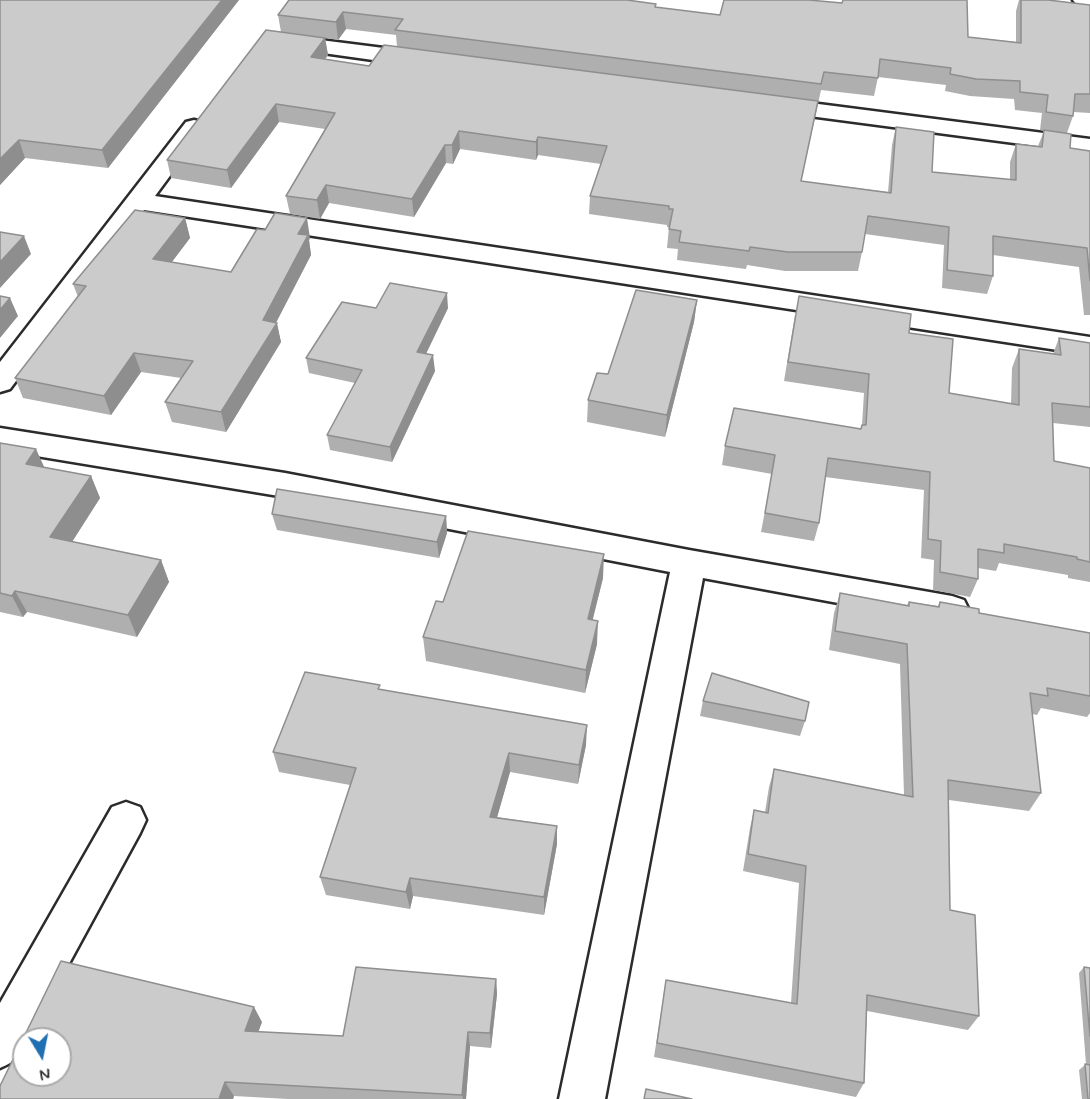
<!DOCTYPE html>
<style>
body{margin:0}
#map{position:relative;width:1090px;height:1099px;overflow:hidden;background:#fff;font-family:Mynerve,sans-serif}
canvas{display:block}
.north{position:absolute;left:12px;top:1027px;width:60px;height:60px;box-sizing:border-box;background:#fff;border:2px solid #aaa;border-radius:50%;rotate:170deg;font-size:16px;font-weight:700;line-height:24px;text-align:center;color:#2b2b2b}
.north::after{content:'';display:block;margin:auto;width:21px;height:27px;background:#1f6fb2;clip-path:polygon(50% 0,100% 100%,50% 72%,0 100%)}
</style>
<div id="map">
<canvas width="1090" height="1099"></canvas>
<div class="north">N</div>
</div>
<script>
const c = document.querySelector('canvas').getContext('2d');
c.lineJoin = 'round';
function strokePath(path, color, width, dash) { c.strokeStyle = color; c.lineWidth = width; c.lineCap = dash ? 'butt' : 'round'; c.setLineDash(dash || []); c.stroke(path); }
function fillPath(path, color) { c.fillStyle = color; c.fill(path, 'evenodd'); }
const minor = new Path2D(`
 M 1073,0 L 1090,0 L 1090,7 L 1076,4 Z
 M 281,35 L 423,53 L 431,55 L 434,60 L 431,65 L 423,67 L 273,46 L 270,41 L 273,36 Z
 M 772,98 L 1090,139 L 1090,153 L 764,110 L 760,105 L 764,100 Z
 M 194,120 L 202,122 L 206,127 L 155,196 L 1090,337 L 1090,355 L 144,210 L 10,389 L 0,392 L 0,362 L 186,122 Z
 M 0,428 L 285,473 L 689,550 L 952,596 L 964,600 L 969,610 L 964,620 L 952,624 L 703,578 L 605,1099 L 559,1099 L 670,572 L 285,497 L 0,450 Z
 M 126,802 L 140,807 L 146,820 L 140,833 L 28,1039 L 24,1039 C 24,1056 14,1062 0,1068 L 0,1003 L 112,807 Z`);
strokePath(minor, '#2b2b2b', 5);
fillPath(minor, '#fff');
fillPath(new Path2D(`
 M 0,0 L 239,0 L 108,168 L 25,158 L 0,185 Z
 M 289,0 L 632,1 L 656,4 L 656,7 L 720,15 L 968,37 L 1016,42 L 1016,11 L 1019,0 L 1048,0 L 1090,5 L 1090,113 L 1073,112 L 1073,116 L 1067,133 L 1070,148 L 1090,151 L 1090,315 L 1084,315 L 1079,267 L 993,255 L 993,276 L 987,294 L 942,288 L 944,245 L 865,234 L 862,252 L 858,271 L 785,271 L 747,265 L 746,269 L 677,260 L 678,249 L 667,248 L 669,227 L 667,227 L 667,225 L 589,214 L 590,196 L 601,164 L 538,155 L 536,160 L 460,149 L 453,164 L 446,163 L 414,217 L 329,203 L 320,219 L 290,214 L 286,196 L 325,129 L 279,122 L 231,188 L 171,178 L 167,160 L 281,32 L 278,15 ZM 346,29 L 396,35 L 397,47 L 369,66 L 325,59 L 328,55 L 325,38 L 338,40 ZM 878,77 L 946,85 L 945,91 L 970,96 L 1014,99 L 1015,110 L 1042,113 L 1040,130 L 1044,131 L 1038,146 L 1016,144 L 1010,162 L 1010,180 L 932,172 L 896,127 L 892,145 L 888,192 L 801,181 L 821,90 L 874,96 Z
 M 185,218 L 190,238 L 171,263 L 231,272 L 310,238 L 309,240 L 311,255 L 276,323 L 281,342 L 226,432 L 172,422 L 165,402 L 181,378 L 141,372 L 111,415 L 23,398 L 15,378 L 78,297 L 73,284 Z
 M 697,300 L 694,322 L 665,437 L 587,422 L 588,400 L 608,374 Z
 M 376,308 L 448,308 L 426,354 L 435,371 L 392,462 L 330,450 L 327,435 L 355,383 L 309,373 L 306,358 Z
 M 795,315 L 909,333 L 949,393 L 1011,404 L 1012,368 L 1019,349 L 1053,354 L 1059,338 L 1090,343 L 1090,427 L 1053,423 L 1054,461 L 1090,468 L 1090,582 L 1068,578 L 1068,575 L 999,563 L 996,571 L 978,568 L 978,579 L 970,597 L 933,590 L 934,560 L 921,558 L 924,490 L 825,477 L 819,523 L 814,541 L 761,532 L 772,474 L 722,465 L 725,446 L 861,429 L 862,425 L 864,393 L 784,381 Z
 M 0,443 L 44,467 L 91,476 L 100,498 L 72,542 L 161,560 L 169,582 L 137,637 L 27,612 L 23,617 L 0,612 Z
 M 272,514 L 446,516 L 447,533 L 439,558 L 277,530 Z
 M 603,578 L 592,620 L 597,644 L 585,693 L 426,661 L 423,637 L 443,602 Z
 M 840,593 L 907,605 L 909,602 L 938,606 L 940,602 L 979,613 L 1090,633 L 1090,713 L 1087,717 L 1041,708 L 1037,715 L 1032,714 L 1041,793 L 1029,811 L 949,800 L 950,910 L 979,1016 L 968,1030 L 867,1011 L 864,1083 L 856,1097 L 654,1057 L 666,980 L 791,1003 L 799,883 L 743,871 L 750,828 L 754,810 L 765,812 L 769,787 L 774,769 L 904,795 L 900,664 L 829,650 L 834,613 Z
 M 380,690 L 586,745 L 578,784 L 510,772 L 497,817 L 557,826 L 557,844 L 544,915 L 413,896 L 410,909 L 326,895 L 320,877 L 350,785 L 279,772 L 273,752 Z
 M 703,701 L 805,721 L 800,736 L 700,716 Z
 M 1084,967 L 1090,968 L 1090,1099 L 1082,1099 L 1079,1070 L 1086,1064 L 1079,973 Z
 M 496,979 L 497,994 L 491,1048 L 470,1046 L 466,1099 L 288,1099 L 234,1096 L 233,1099 L 0,1099 L 262,1022 L 258,1032 L 343,1036 Z`), '#afafaf');
fillPath(new Path2D(`
 M 222,0 L 239,0 L 108,168 L 102,150 Z
 M 343,12 L 346,29 L 338,40 L 336,22 Z
 M 325,38 L 328,55 L 314,75 L 311,57 Z
 M 276,104 L 279,122 L 231,188 L 227,170 Z
 M 459,131 L 460,149 L 453,164 L 452,145 Z
 M 538,137 L 538,155 L 536,160 L 536,142 Z
 M 19,140 L 25,158 L 0,185 L 0,159 Z
 M 445,145 L 446,163 L 414,217 L 412,199 Z
 M 326,185 L 329,203 L 320,219 L 317,200 Z
 M 185,218 L 190,238 L 159,279 L 153,259 Z
 M 307,218 L 310,238 L 309,240 L 311,255 L 272,330 L 277,323 L 281,342 L 226,432 L 221,412 L 263,320 L 298,234 Z
 M 24,236 L 31,254 L 0,288 L 0,262 Z
 M 447,293 L 448,308 L 419,368 L 417,352 Z
 M 10,298 L 18,316 L 0,338 L 0,310 Z
 M 697,300 L 694,322 L 665,437 L 667,415 Z
 M 134,353 L 141,372 L 111,415 L 104,396 Z
 M 433,355 L 435,371 L 392,462 L 390,447 Z
 M 36,449 L 46,471 L 26,464 Z
 M 91,476 L 100,498 L 61,559 L 50,537 Z
 M 446,516 L 447,533 L 439,558 L 437,542 Z
 M 604,554 L 603,578 L 587,643 L 588,619 Z
 M 161,560 L 169,582 L 137,637 L 128,615 Z
 M 15,591 L 27,612 L 23,617 L 12,596 Z
 M 598,621 L 597,644 L 585,693 L 586,670 Z
 M 587,725 L 586,745 L 578,784 L 579,765 Z
 M 509,753 L 510,772 L 492,835 L 490,817 Z
 M 557,826 L 557,844 L 544,915 L 544,897 Z
 M 410,878 L 413,896 L 410,909 L 406,892 Z
 M 496,979 L 497,994 L 491,1048 L 490,1033 Z
 M 254,1007 L 262,1022 L 253,1046 L 245,1031 Z
 M 468,1032 L 470,1046 L 466,1099 L 463,1099 L 462,1095 Z
 M 225,1082 L 234,1096 L 233,1099 L 219,1099 Z`), '#8e8e8e');
const building = new Path2D(`
 M 0,0 L 222,0 L 102,150 L 19,140 L 0,159 Z
 M 289,0 L 627,0 L 656,4 L 655,7 L 720,15 L 724,0 L 809,0 L 842,3 L 843,0 L 967,0 L 968,37 L 1021,43 L 1021,0 L 1048,0 L 1090,5 L 1090,94 L 1075,94 L 1073,116 L 1046,112 L 1048,95 L 1020,92 L 1020,81 L 976,79 L 950,74 L 951,68 L 880,59 L 878,78 L 824,72 L 821,84 L 395,30 L 403,19 L 343,12 L 336,22 L 278,15 Z
 M 266,30 L 325,38 L 311,57 L 369,66 L 384,45 L 818,101 L 801,181 L 891,193 L 896,127 L 934,132 L 932,172 L 1016,180 L 1016,144 L 1042,147 L 1044,130 L 1071,134 L 1070,148 L 1090,151 L 1090,281 L 1087,248 L 993,236 L 993,276 L 947,270 L 949,227 L 868,216 L 862,252 L 788,252 L 750,247 L 749,251 L 679,242 L 681,231 L 669,229 L 673,209 L 669,209 L 669,206 L 590,196 L 607,146 L 538,137 L 536,142 L 459,131 L 452,145 L 445,145 L 412,199 L 326,185 L 317,200 L 286,196 L 335,113 L 276,104 L 227,170 L 167,160 Z
 M 135,210 L 185,218 L 153,259 L 231,272 L 257,229 L 265,230 L 275,213 L 307,218 L 298,234 L 308,235 L 263,320 L 277,323 L 221,412 L 165,402 L 193,361 L 134,353 L 104,396 L 15,378 L 86,286 L 73,284 Z
 M 0,232 L 24,236 L 0,262 Z
 M 390,283 L 447,293 L 417,352 L 433,355 L 390,447 L 327,435 L 362,370 L 306,358 L 342,302 L 376,308 Z
 M 636,290 L 697,300 L 667,415 L 588,400 L 597,373 L 608,374 Z
 M 0,296 L 10,298 L 0,310 Z
 M 799,296 L 911,314 L 909,333 L 953,339 L 949,393 L 1019,405 L 1019,349 L 1061,355 L 1059,338 L 1090,343 L 1090,407 L 1052,403 L 1054,461 L 1090,468 L 1090,562 L 1077,559 L 1077,557 L 1004,544 L 1004,553 L 978,549 L 978,579 L 940,572 L 941,541 L 928,539 L 930,472 L 828,458 L 819,523 L 765,513 L 775,455 L 725,446 L 734,408 L 861,429 L 862,425 L 866,425 L 869,374 L 788,362 Z
 M 0,443 L 36,449 L 26,464 L 91,476 L 50,537 L 161,560 L 128,615 L 15,591 L 12,596 L 0,593 Z
 M 277,489 L 446,516 L 437,542 L 272,514 Z
 M 468,531 L 604,554 L 588,619 L 598,621 L 586,670 L 423,637 L 436,601 L 443,602 Z
 M 840,593 L 909,606 L 909,602 L 939,607 L 940,602 L 979,609 L 979,613 L 1090,633 L 1090,696 L 1047,688 L 1048,696 L 1030,693 L 1041,793 L 948,780 L 950,910 L 975,915 L 979,1016 L 867,995 L 864,1083 L 657,1043 L 666,980 L 797,1004 L 806,866 L 748,854 L 754,810 L 768,813 L 774,769 L 913,797 L 907,644 L 835,631 Z
 M 305,672 L 380,685 L 378,689 L 587,725 L 579,765 L 509,753 L 490,817 L 557,826 L 544,897 L 410,878 L 406,892 L 320,877 L 356,768 L 273,752 Z
 M 712,673 L 809,702 L 805,721 L 703,701 Z
 M 61,961 L 254,1007 L 245,1031 L 343,1036 L 356,967 L 496,979 L 490,1033 L 468,1032 L 462,1095 L 225,1082 L 219,1099 L 0,1099 L 0,1086 ZM 24,1039 L 60,1039 L 60,1075 L 24,1075 Z
 M 1084,967 L 1090,968 L 1090,1036 Z
 M 1085,1064 L 1090,1065 L 1090,1099 L 1088,1099 Z
 M 646,1089 L 692,1099 L 644,1099 Z`);
fillPath(building, '#cbcbcb');
strokePath(building, '#8e8e8e', 1.5);
</script>
